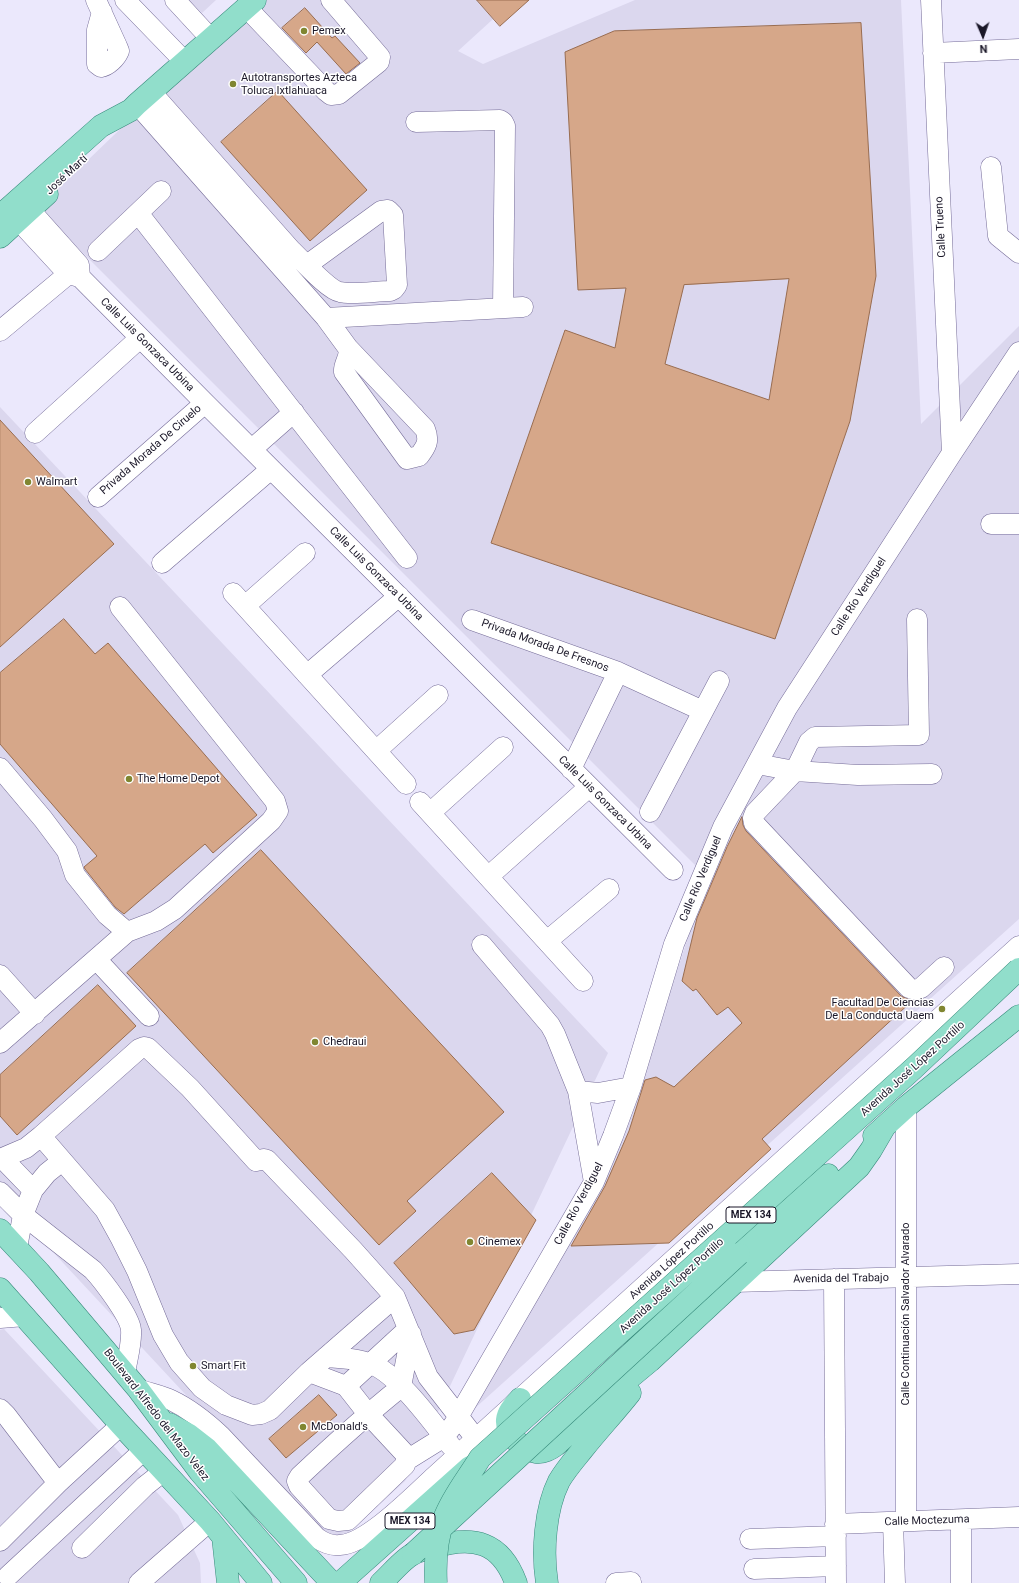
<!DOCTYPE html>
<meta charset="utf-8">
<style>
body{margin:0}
#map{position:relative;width:1019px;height:1583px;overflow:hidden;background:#ebe8fc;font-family:Roboto,sans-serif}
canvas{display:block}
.north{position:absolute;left:963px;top:16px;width:40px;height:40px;-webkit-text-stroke:3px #fff;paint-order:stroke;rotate:178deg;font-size:11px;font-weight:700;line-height:16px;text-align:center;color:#1a1728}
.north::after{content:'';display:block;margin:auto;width:14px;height:18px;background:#1a1728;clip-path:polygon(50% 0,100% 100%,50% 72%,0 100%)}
</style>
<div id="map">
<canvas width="1019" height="1583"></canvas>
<div class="north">N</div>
</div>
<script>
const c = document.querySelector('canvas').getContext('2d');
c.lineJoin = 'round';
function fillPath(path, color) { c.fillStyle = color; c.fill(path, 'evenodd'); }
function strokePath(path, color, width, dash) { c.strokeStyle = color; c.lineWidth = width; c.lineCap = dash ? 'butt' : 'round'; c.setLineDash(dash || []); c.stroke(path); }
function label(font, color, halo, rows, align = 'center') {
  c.font = font + ' Roboto,sans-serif'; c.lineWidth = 3; c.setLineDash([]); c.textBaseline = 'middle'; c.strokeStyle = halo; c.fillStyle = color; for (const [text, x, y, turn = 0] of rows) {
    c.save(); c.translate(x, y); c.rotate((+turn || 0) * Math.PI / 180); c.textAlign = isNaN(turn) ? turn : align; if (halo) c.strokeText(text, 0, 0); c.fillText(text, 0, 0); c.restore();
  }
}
fillPath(new Path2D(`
 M 189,0 L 216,0 L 202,13 Z
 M 258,0 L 514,0 L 458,51 L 483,64 L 635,0 L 901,0 L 921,424 L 1019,326 L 1019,919 L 474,1409 L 614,1159 L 708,878 L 38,208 L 214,39 Z
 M 0,407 L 608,1053 L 405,1481 L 330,1550 L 0,1195 Z
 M 4,1329 L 178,1515 L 200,1563 L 201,1583 L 0,1583 L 0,1330 Z`), '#dbd7ee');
const building = new Path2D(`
 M 477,0 L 529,0 L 500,26 Z
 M 305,8 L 332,38 L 335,36 L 360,63 L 346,74 L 317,42 L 306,53 L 282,28 Z
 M 861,23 L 876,276 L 850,421 L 775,639 L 491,543 L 565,330 L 615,348 L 626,288 L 578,290 L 565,52 L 614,31 ZM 789,279 L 769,400 L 665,364 L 684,285 Z
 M 278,91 L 367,190 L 310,241 L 221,142 Z
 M 0,420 L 114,544 L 0,647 Z
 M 64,619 L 95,654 L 108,643 L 257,815 L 213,853 L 205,844 L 124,914 L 115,907 L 85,869 L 84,867 L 97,856 L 0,744 L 0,673 Z
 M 742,817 L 743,825 L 746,831 L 901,996 L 912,1001 L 762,1139 L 771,1149 L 669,1243 L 571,1246 L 605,1186 L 629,1131 L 645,1080 L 656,1077 L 674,1087 L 742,1023 L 728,1007 L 717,1015 L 696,989 L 693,991 L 682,981 L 697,918 L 727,847 Z
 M 261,850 L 504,1112 L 407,1201 L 416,1211 L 379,1245 L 127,973 Z
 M 98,985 L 136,1026 L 17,1135 L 0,1116 L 0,1075 Z
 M 492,1173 L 536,1220 L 474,1330 L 454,1334 L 394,1263 Z
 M 319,1395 L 337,1415 L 286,1458 L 269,1439 Z`);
fillPath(building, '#d6a789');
strokePath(building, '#996d51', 1);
const minor = new Path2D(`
 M 96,0 L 117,46 L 119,51 C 116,58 108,66 101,67 L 97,64 L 97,30 L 102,12
 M 125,0 L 185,62
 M 175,0 L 211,39
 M 931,0 L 952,453
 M 246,7 L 326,91 L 331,95 L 339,94 L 379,62 L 380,57 L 331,0
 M 933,53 L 1019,49
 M 151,92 L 291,250 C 301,259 328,290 340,292 C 352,295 377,291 390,291 L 394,289 L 397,285 L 393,215 L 388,210 L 381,211 L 307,265
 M 137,104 L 326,318 L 348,348 L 425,429 C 430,441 426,447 419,456 L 407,459 L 344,372 C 343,363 351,357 348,348
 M 416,122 L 500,120 L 503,122 L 505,126 L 503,308
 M 991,167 L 998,236 L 1019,253
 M 20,199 L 79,265 L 80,277
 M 8,209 L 68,274 L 80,277 L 205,403 L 673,870
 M 138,213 L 407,558
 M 98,251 L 161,191
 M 326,318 L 523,307
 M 0,331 L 78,266
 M 35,433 L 140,338
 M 252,449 L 294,412
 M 98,497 L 205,403
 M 991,524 L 1019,524
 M 162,563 L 271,469
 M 233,593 L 406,784
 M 245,606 L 305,553
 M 120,607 L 275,801 L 278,811 L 271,821 L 175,909 L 156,921 L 127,932
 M 917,619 L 919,735 L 815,737 L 809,742 L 795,771 L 755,813 L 753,818 L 754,823 L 909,988 L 916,990 L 921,988 L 944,967
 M 472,620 L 618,672 L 703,711
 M 307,675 L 399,596
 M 376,751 L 438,695
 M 757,764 L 795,771 L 858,775 L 932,774
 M 0,768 L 43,819 L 67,851 L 75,875 L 107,915 L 127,932 L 0,1043
 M 571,769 L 618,672
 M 420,802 L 583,981
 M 650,812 L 719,681
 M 430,813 L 503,747
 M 489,876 L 589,787
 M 547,941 L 609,889
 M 482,945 L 550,1025 L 555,1034 L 578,1091 L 594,1182
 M 96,959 L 149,1016
 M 0,975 L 35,1014
 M 578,1091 L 598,1093 L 631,1087
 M 2,1158 L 33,1190
 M 0,1159 L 26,1148 L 41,1136
 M 62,1161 L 47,1173 L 33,1190 L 23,1215 L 93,1270 C 103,1281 130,1316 131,1330 C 132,1344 127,1360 125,1373
 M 0,1192 L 23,1215 L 17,1248
 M 834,1279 L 836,1583
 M 734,1282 L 1019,1274
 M 395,1297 L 309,1372 L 270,1410 L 261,1414 L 252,1415 L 226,1405 L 202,1388 L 179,1362 L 163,1335 L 137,1271 L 121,1239 L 105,1210 L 41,1136 L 139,1049 L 144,1047 L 148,1048 L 190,1088 L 256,1161 L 264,1159 L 267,1160 L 353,1250 L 395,1297 L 428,1377 L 476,1439
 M 0,1318 L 25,1316
 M 326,1357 C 341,1358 357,1358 371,1364 C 398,1374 433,1423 451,1446
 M 309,1372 L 346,1386 L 368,1414 L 407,1456 L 405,1465 L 348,1520 L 338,1521 L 329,1519 L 299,1486 L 297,1481 L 300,1476 C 333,1445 366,1415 401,1387 L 411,1334
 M 346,1386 L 408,1329
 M 138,1389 C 149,1393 161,1395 171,1400 C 190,1409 206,1422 221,1436 L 317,1538 C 324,1543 331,1546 340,1545 C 367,1544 414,1495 435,1476 L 1019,946
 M 0,1409 L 6,1415 L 58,1483
 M 407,1460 L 444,1437 L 454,1424 L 594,1182 L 613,1136 L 631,1087 L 674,944 L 723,827 L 787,708 L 952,453 L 1019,352
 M 961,1520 L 961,1583
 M 906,1521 L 906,1107
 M 893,1522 L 895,1583
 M 835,1524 L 1019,1517
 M 750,1539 L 836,1536
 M 0,1541 L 58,1483 L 121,1425
 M 82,1548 L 145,1486 L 164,1471
 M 754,1569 L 836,1566
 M 8,1576 L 144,1450
 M 139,1583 L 210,1521
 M 616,1583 L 631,1582`);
const major = new Path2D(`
 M 0,216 L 101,126 L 131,110 L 137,104 L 255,0
 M 0,237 L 47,194
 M 874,1136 L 906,1107 L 1019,1016
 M 0,1230 L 39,1272 L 138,1389 L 200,1472 L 296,1583
 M 739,1254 L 828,1175
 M 0,1289 L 121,1425 L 210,1521 L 261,1583
 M 520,1399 C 515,1405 508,1411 507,1420 C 506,1434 522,1450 536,1452 C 544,1453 550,1449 556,1445 L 621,1385 L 650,1361 L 859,1167 L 871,1150 L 885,1126
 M 169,1424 L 189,1435 L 207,1449 L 332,1583
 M 223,1537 L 228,1583
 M 340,1583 L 470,1467
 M 381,1583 C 390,1575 404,1558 413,1554 C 419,1550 428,1549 434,1547 C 474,1535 501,1542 516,1583
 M 547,1583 C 542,1552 545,1509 559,1481 C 566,1469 575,1459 583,1449 C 598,1430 615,1412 630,1393`);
strokePath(minor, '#756c98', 21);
strokePath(major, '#378a7b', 23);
strokePath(minor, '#fff', 20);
strokePath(major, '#91decb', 22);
const majorBridge = new Path2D(`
 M 413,1554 L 739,1254
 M 436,1583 C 435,1562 436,1539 444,1519 C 452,1497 468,1478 480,1458 L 914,1068 L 1019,969`);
strokePath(majorBridge, '#378a7b', 23, []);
strokePath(majorBridge, '#91decb', 22);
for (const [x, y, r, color] of [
 [304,31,4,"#808631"],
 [233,84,4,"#808631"],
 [28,482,4,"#808631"],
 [129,779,4,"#808631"],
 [942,1009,4,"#808631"],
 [315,1042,4,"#808631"],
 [470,1242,4,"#808631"],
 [193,1366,4,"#808631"],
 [303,1427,4,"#808631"]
]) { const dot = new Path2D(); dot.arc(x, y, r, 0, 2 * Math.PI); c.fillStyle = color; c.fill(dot); strokePath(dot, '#fff', 1.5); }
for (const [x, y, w] of [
 [751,1215,50],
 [410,1521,50]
]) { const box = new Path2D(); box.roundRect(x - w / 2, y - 8, w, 16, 3); c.fillStyle = '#fff'; c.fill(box); strokePath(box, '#1a1728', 1); }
label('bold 10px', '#1a1728', null, [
 ["MEX 134",751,1215],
 ["MEX 134",410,1521]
]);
label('11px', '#1a1728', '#fff', [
 ["Pemex",312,31],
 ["Autotransportes Azteca",241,78],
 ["Toluca Ixtlahuaca",241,91],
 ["Walmart",36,482],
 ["The Home Depot",137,779],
 ["Facultad De Ciencias",934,1003,"right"],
 ["De La Conducta Uaem",934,1016,"right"],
 ["Chedraui",323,1042],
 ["Cinemex",478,1242],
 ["Smart Fit",201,1366],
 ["McDonald's",311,1427]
], 'left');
label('11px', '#1a1728', '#fff', [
 ["José Martí",67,175,-43],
 ["Calle Trueno",941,227,-93],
 ["Calle Luis Gonzaca Urbina",147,345,45],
 ["Privada Morada De Ciruelo",151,450,-41],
 ["Calle Luis Gonzaca Urbina",376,574,45],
 ["Calle Río Verdiguel",859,597,-57],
 ["Privada Morada De Fresnos",545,646,20],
 ["Calle Luis Gonzaca Urbina",605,803,45],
 ["Calle Río Verdiguel",701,879,-67],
 ["Avenida José López Portillo",913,1069,-42],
 ["Calle Río Verdiguel",579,1204,-62],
 ["Avenida López Portillo",672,1261,-42],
 ["Avenida del Trabajo",841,1279,-1],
 ["Avenida José López Portillo",672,1286,-42],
 ["Calle Continuación Salvador Alvarado",906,1314,-90],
 ["Boulevard Alfredo del Mazo Velez",156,1415,52],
 ["Calle Moctezuma",927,1521,-2]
]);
</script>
